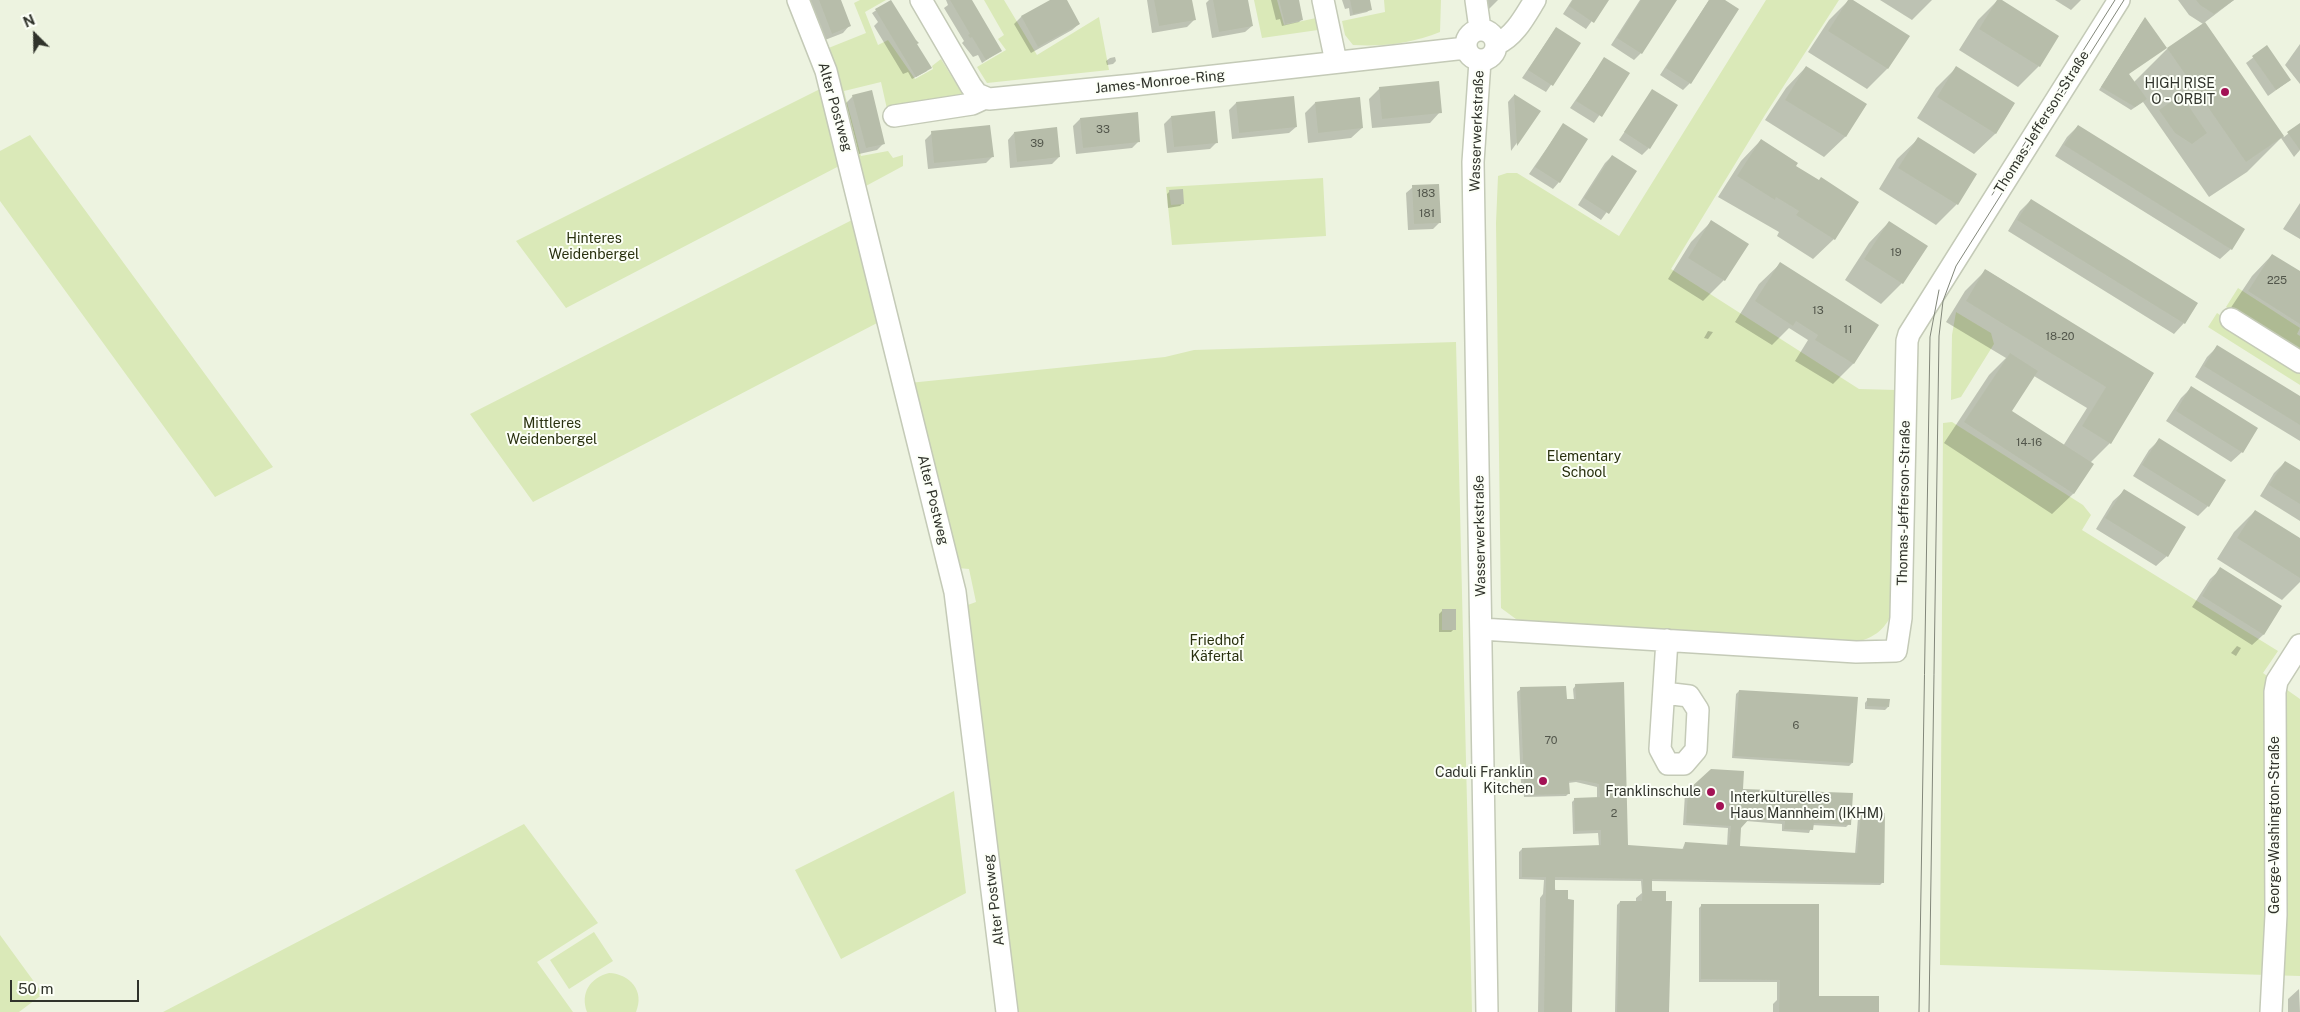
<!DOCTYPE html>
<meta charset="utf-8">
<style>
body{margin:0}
#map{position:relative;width:2300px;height:1012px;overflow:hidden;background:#edf3e0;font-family:"Public Sans",sans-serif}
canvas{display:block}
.north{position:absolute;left:10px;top:10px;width:50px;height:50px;-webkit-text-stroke:4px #fcfff7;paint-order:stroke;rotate:337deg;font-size:14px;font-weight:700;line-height:20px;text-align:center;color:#30332b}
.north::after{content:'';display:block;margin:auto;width:18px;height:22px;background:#30332b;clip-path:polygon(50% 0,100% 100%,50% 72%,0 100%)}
.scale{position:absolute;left:10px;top:980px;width:129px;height:22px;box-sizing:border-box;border:2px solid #30332b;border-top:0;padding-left:6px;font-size:15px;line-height:18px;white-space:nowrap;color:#30332b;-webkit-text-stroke:4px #fcfff7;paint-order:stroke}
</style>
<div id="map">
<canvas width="2300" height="1012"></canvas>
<div class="north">N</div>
<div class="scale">50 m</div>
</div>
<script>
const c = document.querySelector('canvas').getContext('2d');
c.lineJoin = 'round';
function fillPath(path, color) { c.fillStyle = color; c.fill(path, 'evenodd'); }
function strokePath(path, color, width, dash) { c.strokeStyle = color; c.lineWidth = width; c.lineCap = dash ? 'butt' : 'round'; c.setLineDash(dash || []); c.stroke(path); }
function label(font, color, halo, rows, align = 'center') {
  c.font = font + ' "Public Sans",sans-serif'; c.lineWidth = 4; c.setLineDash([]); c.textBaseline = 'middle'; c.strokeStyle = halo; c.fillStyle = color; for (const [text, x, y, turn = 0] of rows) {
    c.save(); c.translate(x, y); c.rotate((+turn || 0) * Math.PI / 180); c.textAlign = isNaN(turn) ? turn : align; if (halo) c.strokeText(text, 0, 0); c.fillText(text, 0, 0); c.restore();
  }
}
fillPath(new Path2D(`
 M 860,0 L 886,0 L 865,12 L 878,45 L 888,40 L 915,79 L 933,69 L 932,66 L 941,59 L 965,98 L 887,109 L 881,82 L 844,91 L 861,156 L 888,151 L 893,158 L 903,155 L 903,166 L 864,187 L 826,49 L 866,33 L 854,3 Z
 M 984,0 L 1004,0 L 1037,55 L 1099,17 L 1109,70 L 987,83 L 977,67 L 1006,50 L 998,39 L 1004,35 Z
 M 1254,0 L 1277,0 L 1284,25 L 1316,18 L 1318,30 L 1262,38 Z
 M 1384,0 L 1441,0 L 1440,32 C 1413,43 1383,47 1353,45 L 1345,35 L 1342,21 L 1385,12 Z
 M 1766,0 L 1839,0 L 1765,115 L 1671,269 L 1859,389 L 1897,390 L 1893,612 C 1885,628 1878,635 1861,641 L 1520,622 L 1501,608 L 1496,223 L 1498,176 L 1507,173 L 1517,173 L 1619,236 Z
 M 820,89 L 841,165 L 566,308 L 516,241 Z
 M 30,135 L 273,467 L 215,497 L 0,201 L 0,151 Z
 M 1323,178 L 1326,236 L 1172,245 L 1166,187 Z
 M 854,219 L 879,322 L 533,502 L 470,414 Z
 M 2238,288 L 2300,328 L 2297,334 L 2300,336 L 2300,355 L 2226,307 Z
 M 1956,312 L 1991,333 L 1994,344 L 1961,397 L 1951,400 L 1952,335 Z
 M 2217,313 L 2300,366 L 2300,385 L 2208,327 Z
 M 1456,342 L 1472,1012 L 1013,1012 L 965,606 L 976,602 L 969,569 L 958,568 L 909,383 L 1165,357 L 1194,350 Z
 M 1952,422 L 2083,505 L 2091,515 L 2082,530 L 2278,651 L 2263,673 L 2300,699 L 2300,976 L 1940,965 L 1943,423 Z
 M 954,791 L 966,893 L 841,959 L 795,870 Z
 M 524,824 L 598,923 L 537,962 L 573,1012 L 163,1012 Z
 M 594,932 L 613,961 L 569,989 L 550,960 Z
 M 0,935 L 43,994 L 19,1012 L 0,1012 Z
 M 609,973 C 630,974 645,991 636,1012 L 587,1012 C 580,993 590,978 609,973 Z`), '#dae9b8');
fillPath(new Path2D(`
 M 810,0 L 839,0 L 849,26 L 843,33 L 825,40 Z
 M 946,0 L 971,0 L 1000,51 L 982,63 L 978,55 L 973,57 L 962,43 L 964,41 L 944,8 L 948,5 Z
 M 1052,0 L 1066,0 L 1079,24 L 1072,30 L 1031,53 L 1014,24 L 1021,17 Z
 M 1147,0 L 1191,0 L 1194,20 L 1187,27 L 1152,33 Z
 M 1209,0 L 1247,0 L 1252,26 L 1245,32 L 1212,38 L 1206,3 Z
 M 1271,0 L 1298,0 L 1302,19 L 1299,22 L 1282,26 L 1280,19 L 1276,20 Z
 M 1342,0 L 1369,0 L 1371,9 L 1367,12 L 1350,16 L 1349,8 L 1345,9 Z
 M 1477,0 L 1498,0 L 1480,18 Z
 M 1572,0 L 1607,0 L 1586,29 L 1563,14 Z
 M 1640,0 L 1675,0 L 1641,53 L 1634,60 L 1611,45 Z
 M 1709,0 L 1722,0 L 1690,83 L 1683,90 L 1660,75 Z
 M 1849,0 L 1908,36 L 1887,69 L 1867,89 L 1808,52 L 1829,20 Z
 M 1880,0 L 1932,0 L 1912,20 Z
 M 1998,0 L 2058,36 L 2039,66 L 2018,87 L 1959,50 L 1978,20 Z
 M 2055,0 L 2081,0 L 2071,10 Z
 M 2178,0 L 2234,0 L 2204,23 L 2284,137 L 2300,124 L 2300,150 L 2294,157 L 2281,138 L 2247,172 L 2209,197 L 2143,102 L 2131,110 L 2099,90 L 2142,22 L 2128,74 L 2134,82 L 2167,49 L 2203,24 L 2189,15 Z
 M 890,1 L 916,44 L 927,71 L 912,79 L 908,72 L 903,74 L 874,26 L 878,22 L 872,13 Z
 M 1556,28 L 1580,43 L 1546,92 L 1522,78 Z
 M 2300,44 L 2300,84 L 2285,65 Z
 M 2267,47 L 2290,80 L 2268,96 L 2246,63 Z
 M 1115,57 L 1116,61 L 1113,64 L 1107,65 L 1106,61 L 1110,58 Z
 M 1604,59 L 1628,74 L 1594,123 L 1570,108 Z
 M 1806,67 L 1865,104 L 1845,137 L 1824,157 L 1765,120 L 1786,88 Z
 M 1956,68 L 2014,104 L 1995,134 L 1974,154 L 1917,118 L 1936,88 Z
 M 1380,88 L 1440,112 L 1430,123 L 1372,128 L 1369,99 Z
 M 1653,90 L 1649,148 L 1642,155 L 1619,140 Z
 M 1514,95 L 1539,112 L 1511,151 L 1508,102 Z
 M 853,96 L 884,143 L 877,150 L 859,154 L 846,103 Z
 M 1236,103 L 1296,127 L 1289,133 L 1232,139 L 1229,110 Z
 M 1315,103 L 1362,128 L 1351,138 L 1308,143 L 1305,113 Z
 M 1171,117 L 1217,142 L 1210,149 L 1167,153 L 1164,124 Z
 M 1080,119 L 1139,141 L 1132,148 L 1076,154 L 1073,126 Z
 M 1563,125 L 1559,182 L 1553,189 L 1529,174 Z
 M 2078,126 L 2231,249 L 2220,259 L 2055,156 L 2067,137 Z
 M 932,133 L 993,156 L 986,163 L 928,169 L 925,140 Z
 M 1014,133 L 1059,157 L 1052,164 L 1010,168 L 1008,140 Z
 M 1918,139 L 1957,204 L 1936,225 L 1879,189 L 1897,159 Z
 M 1761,140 L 1794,166 L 1834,239 L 1813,259 L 1777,236 L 1779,232 L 1718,197 L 1741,161 Z
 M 1612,156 L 1636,171 L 1601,220 L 1578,205 L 1605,163 Z
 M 1413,187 L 1440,222 L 1433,229 L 1408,230 L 1406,193 Z
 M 1170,191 L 1183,203 L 1180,206 L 1168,208 L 1167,194 Z
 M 2031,200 L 2184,323 L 2174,334 L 2008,231 L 2020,211 Z
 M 2300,203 L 2300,239 L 2283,229 Z
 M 1711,222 L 1724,280 L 1703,301 L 1668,279 L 1691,242 Z
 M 1889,222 L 1926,246 L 1902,283 L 1881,304 L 1845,280 L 1869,243 Z
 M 2272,255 L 2300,273 L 2300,368 L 2228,312 L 2252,276 Z
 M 1780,264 L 1877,325 L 1853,364 L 1833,384 L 1795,361 L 1808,340 L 1789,328 L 1772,345 L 1735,322 L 1759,284 Z
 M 1986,270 L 2153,374 L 2110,443 L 2090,463 L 2092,464 L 2073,494 L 2052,514 L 1944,443 L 1989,375 L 2006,358 L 1946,322 L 1965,291 ZM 2034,376 L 2087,408 L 2063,446 L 2010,411 Z
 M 1708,331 L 1713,332 L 1708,339 L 1704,338 Z
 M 2217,347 L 2300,398 L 2300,441 L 2195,377 L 2207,357 Z
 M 2191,388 L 2242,452 L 2231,462 L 2166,421 L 2181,398 Z
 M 2159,440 L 2208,506 L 2198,516 L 2133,476 L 2149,450 Z
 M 2285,462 L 2300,471 L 2300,521 L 2260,496 L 2274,473 Z
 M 2124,491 L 2167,556 L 2156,566 L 2096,529 L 2113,501 Z
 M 2255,511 L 2300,540 L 2300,582 L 2282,600 L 2217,559 L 2234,532 Z
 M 2221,569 L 2281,606 L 2263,635 L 2252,645 L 2192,607 L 2210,579 Z
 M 1442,611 L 1454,629 L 1451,632 L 1439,632 L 1439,614 Z
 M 2237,646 L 2241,648 L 2236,656 L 2231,653 Z
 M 1576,685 L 1627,847 L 1682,850 L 1685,843 L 1727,846 L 1728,828 L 1683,825 L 1685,794 L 1689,791 L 1742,790 L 1849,824 L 1846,827 L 1812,825 L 1809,833 L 1782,831 L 1782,824 L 1746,821 L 1739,828 L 1738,847 L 1855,854 L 1858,818 L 1861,815 L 1883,882 L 1880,885 L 1651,881 L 1668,1012 L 1615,1012 L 1617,905 L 1620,902 L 1636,902 L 1636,898 L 1642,893 L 1641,881 L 1554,880 L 1571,1012 L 1535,1012 L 1538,1012 L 1540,898 L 1543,894 L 1544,880 L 1519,879 L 1519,852 L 1522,849 L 1599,846 L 1598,833 L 1573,834 L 1572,802 L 1575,799 L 1597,798 L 1597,787 L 1576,782 L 1568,783 L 1569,793 L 1566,796 L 1524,797 L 1523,785 L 1521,785 L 1517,692 L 1521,689 L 1565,701 L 1574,700 L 1573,689 Z
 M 1739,691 L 1852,763 L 1849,766 L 1732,758 L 1736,694 Z
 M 1868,699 L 1888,707 L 1885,710 L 1865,709 L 1865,703 Z
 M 1702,905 L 1816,997 L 1877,1012 L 1773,1012 L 1773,1004 L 1777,1000 L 1777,982 L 1699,982 L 1699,908 Z
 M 2299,989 L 2300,1012 L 2288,1012 L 2288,999 Z`), '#0003');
fillPath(new Path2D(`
 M 819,0 L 841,0 L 851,26 L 832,34 Z
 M 891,0 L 916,40 L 919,43 L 917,44 L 932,68 L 916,77 L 875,9 Z
 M 950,0 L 972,0 L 1002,51 L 986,60 L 972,37 L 970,38 L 968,35 L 970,34 Z
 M 1050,0 L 1067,0 L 1080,24 L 1038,47 L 1021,16 Z
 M 1154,0 L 1192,0 L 1196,20 L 1159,26 Z
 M 1213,0 L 1248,0 L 1253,26 L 1219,32 Z
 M 1279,0 L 1299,0 L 1303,20 L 1285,24 Z
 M 1350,0 L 1370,0 L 1372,10 L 1353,14 Z
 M 1573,0 L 1609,0 L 1594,23 L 1569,6 Z
 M 1641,0 L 1677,0 L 1642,54 L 1617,38 Z
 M 1709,0 L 1725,0 L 1739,9 L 1691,84 L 1666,68 Z
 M 1848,0 L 1853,0 L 1910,36 L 1888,69 L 1828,31 Z
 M 1997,0 L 2002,0 L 2059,36 L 2040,67 L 1979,29 Z
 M 2196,0 L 2234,0 L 2214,14 L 2200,5 Z
 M 2145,17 L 2167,48 L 2129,74 L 2147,99 L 2135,107 L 2101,87 Z
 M 2205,22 L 2284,136 L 2246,162 L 2167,48 Z
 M 1556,27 L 1581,43 L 1553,86 L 1528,70 Z
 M 2267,45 L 2291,80 L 2276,90 L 2252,56 Z
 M 1604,57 L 1630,73 L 1602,117 L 1576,101 Z
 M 1806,66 L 1867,104 L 1846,137 L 1785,100 Z
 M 1956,66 L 2015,103 L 1996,134 L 1937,97 Z
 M 1439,81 L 1442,113 L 1382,119 L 1379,87 Z
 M 1652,89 L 1678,105 L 1650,149 L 1624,132 Z
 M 872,90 L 885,144 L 866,148 L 852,95 Z
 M 1514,94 L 1541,111 L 1517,146 Z
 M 2181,95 L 2207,133 L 2192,144 L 2175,133 L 2159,110 Z
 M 1294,96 L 1297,127 L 1239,133 L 1236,102 Z
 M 1360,97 L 1363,128 L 1318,133 L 1315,102 Z
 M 1215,111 L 1218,143 L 1174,147 L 1171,116 Z
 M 1138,112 L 1140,142 L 1083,148 L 1080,118 Z
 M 1563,123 L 1588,139 L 1560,183 L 1535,167 Z
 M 2300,123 L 2300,150 L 2287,132 Z
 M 990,125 L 994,157 L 934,163 L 931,131 Z
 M 2078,125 L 2245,229 L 2232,250 L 2064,145 Z
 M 1057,127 L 1060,157 L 1017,162 L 1014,132 Z
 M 1918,137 L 1977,174 L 1958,205 L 1898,168 Z
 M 1761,139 L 1798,163 L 1796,166 L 1819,180 L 1821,177 L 1859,202 L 1835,240 L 1796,215 L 1799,211 L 1776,197 L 1775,200 L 1737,176 Z
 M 1612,155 L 1637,171 L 1609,214 L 1584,198 Z
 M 1439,184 L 1441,223 L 1414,224 L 1412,185 Z
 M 1183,189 L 1184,204 L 1171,205 L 1169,190 Z
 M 2031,199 L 2198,303 L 2185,324 L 2017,220 Z
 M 1711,220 L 1749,244 L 1725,281 L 1688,258 Z
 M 1889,221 L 1928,246 L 1903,284 L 1864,259 Z
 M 2272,254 L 2300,271 L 2300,324 L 2248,291 Z
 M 1780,262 L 1879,325 L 1854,364 L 1815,340 L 1818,335 L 1796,321 L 1793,326 L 1755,301 Z
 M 1985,269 L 2154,373 L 2111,444 L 2082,426 L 2106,387 L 1966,301 Z
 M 2217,345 L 2300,396 L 2300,425 L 2204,366 Z
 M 2010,353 L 2038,371 L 2012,411 L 2094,464 L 2074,494 L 1964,422 Z
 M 2191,386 L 2258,428 L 2243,453 L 2176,411 Z
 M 2159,438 L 2226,480 L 2209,507 L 2142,465 Z
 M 2285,461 L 2300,470 L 2300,504 L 2269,485 Z
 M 2124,489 L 2186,527 L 2168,557 L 2105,518 Z
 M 2255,510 L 2300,538 L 2300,578 L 2237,538 Z
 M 2220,567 L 2282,606 L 2264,635 L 2202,596 Z
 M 1442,609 L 1456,609 L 1456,630 L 1442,630 Z
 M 1624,682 L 1628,845 L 1684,849 L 1685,842 L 1729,845 L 1731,826 L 1686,823 L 1688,790 L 1711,769 L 1744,771 L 1743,789 L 1853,793 L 1851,825 L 1814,823 L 1813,830 L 1784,829 L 1785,821 L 1750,818 L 1741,828 L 1740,846 L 1857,853 L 1861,813 L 1885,813 L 1884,883 L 1652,879 L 1652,891 L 1666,891 L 1666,901 L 1672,901 L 1669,1012 L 1617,1012 L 1620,901 L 1642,901 L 1643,879 L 1555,877 L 1555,890 L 1568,890 L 1568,899 L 1574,900 L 1572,1012 L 1544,1012 L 1546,877 L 1522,877 L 1522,848 L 1601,845 L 1601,830 L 1575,831 L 1574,798 L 1600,797 L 1599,784 L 1580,780 L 1569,781 L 1570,794 L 1526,795 L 1526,783 L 1524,783 L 1520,687 L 1566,686 L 1567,699 L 1576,699 L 1575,684 Z
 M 1739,690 L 1858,697 L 1853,763 L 1734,756 Z
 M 1867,698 L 1890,699 L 1889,707 L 1867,706 Z
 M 1701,904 L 1819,904 L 1819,996 L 1879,996 L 1879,1012 L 1779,1012 L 1780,980 L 1701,979 Z`), '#b7bdaa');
const minor = new Path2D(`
 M 798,0 L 826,71 L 955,592 L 1007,1012
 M 921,0 L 971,86 L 977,94 L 989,99 L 1133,85 L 1466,48
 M 1323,0 L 1336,62
 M 1476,0 L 1480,29
 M1466 45a15 15 0 1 1 30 0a15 15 0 1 1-30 0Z
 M 1497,44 C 1515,36 1525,16 1535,0
 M 1480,61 L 1473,162 L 1487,1012
 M 894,116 L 972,104 L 985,98
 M 2231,319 L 2300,362
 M 1481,629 L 1856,652 L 1896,651 L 1901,618 L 1907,341 L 1909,334 L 2119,0
 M 1664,693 L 1689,696 L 1698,710 L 1696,750 L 1684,764 L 1668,764 L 1660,749 L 1667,640
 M 2271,1012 L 2276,915 L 2275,692 L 2277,681 L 2300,645`);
strokePath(minor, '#c4cab7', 24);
strokePath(minor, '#fff', 21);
strokePath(new Path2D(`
 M 1992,195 L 2115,0
 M 1919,1012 L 1930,337 L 1939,290
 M 1929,1012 L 1939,336 L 1943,301 L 1956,266 L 2124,0`), '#82877a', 1);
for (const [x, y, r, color] of [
 [2225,92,5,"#a31255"],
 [1543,781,5,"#a31255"],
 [1711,792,5,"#a31255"],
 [1720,806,5,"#a31255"]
]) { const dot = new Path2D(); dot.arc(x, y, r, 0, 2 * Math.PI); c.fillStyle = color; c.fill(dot); strokePath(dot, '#fcfff7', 2); }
label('11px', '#52564b', null, [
 ["33",1103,130],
 ["39",1037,144],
 ["183",1426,194],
 ["181",1427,214],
 ["19",1896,253],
 ["225",2277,281],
 ["13",1818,311],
 ["11",1848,330],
 ["18-20",2060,337],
 ["14-16",2029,443],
 ["6",1796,726],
 ["70",1551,741],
 ["2",1614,814]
]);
label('14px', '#30332b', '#fcfff7', [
 ["James-Monroe-Ring",1160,82,-6],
 ["Alter Postweg",835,107,74],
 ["Thomas-Jefferson-Straße",2042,122,-58],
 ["Wasserwerkstraße",1477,131,-88],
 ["Alter Postweg",933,500,76],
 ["Thomas-Jefferson-Straße",1904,503,-89],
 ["Wasserwerkstraße",1480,536,-91],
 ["George-Washington-Straße",2275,825,-90],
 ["Alter Postweg",994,900,-97]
]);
label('14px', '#30332b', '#fcfff7', [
 ["HIGH RISE",2215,84],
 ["O - ORBIT",2215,100],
 ["Caduli Franklin",1533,773],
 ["Kitchen",1533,789],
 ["Franklinschule",1701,792],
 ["Interkulturelles",1730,798,"left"],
 ["Haus Mannheim (IKHM)",1730,814,"left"]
], 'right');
label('14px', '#28300e', '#fcfff7', [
 ["Hinteres",594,239],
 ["Weidenbergel",594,255],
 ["Mittleres",552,424],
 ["Weidenbergel",552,440],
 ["Elementary",1584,457],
 ["School",1584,473],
 ["Friedhof",1217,641],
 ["Käfertal",1217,657]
]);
</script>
